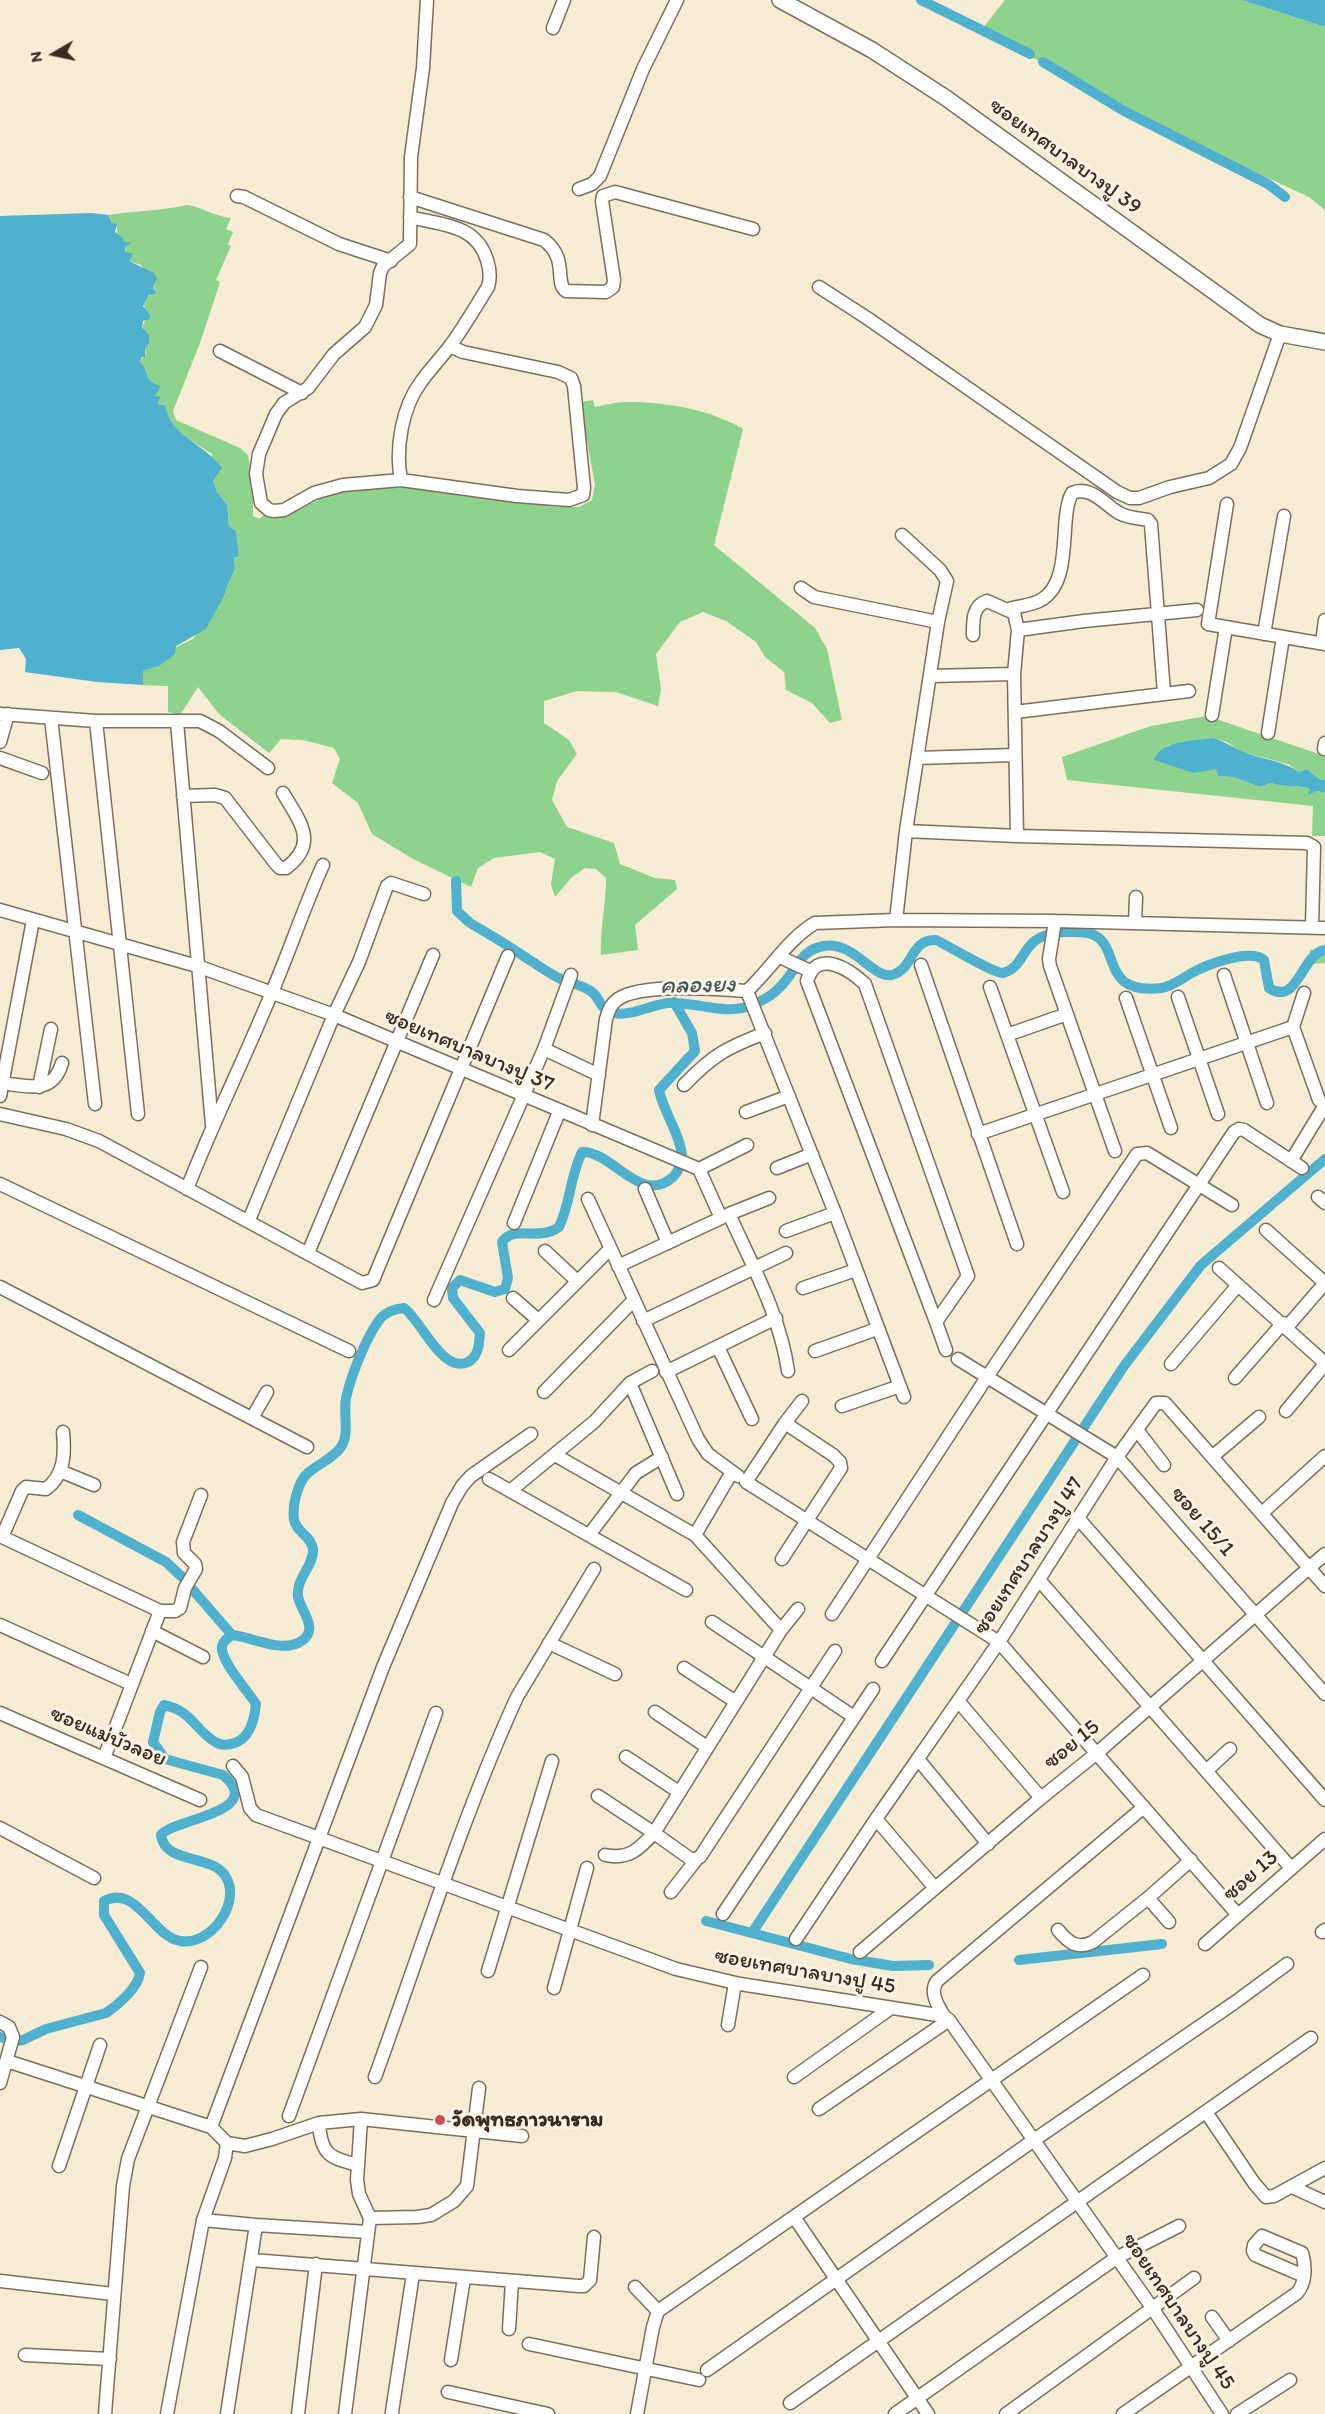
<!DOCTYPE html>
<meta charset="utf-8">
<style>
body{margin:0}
#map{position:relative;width:1325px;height:2414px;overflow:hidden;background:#f6ebd3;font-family:Itim,sans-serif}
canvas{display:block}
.north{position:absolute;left:24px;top:24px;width:60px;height:60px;-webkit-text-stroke:4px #fcf5e5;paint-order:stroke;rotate:261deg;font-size:16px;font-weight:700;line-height:24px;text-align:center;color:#3b2a1e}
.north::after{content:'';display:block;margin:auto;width:21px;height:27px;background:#3b2a1e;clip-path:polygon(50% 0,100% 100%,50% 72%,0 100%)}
</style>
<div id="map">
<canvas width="1325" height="2414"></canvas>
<div class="north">N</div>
</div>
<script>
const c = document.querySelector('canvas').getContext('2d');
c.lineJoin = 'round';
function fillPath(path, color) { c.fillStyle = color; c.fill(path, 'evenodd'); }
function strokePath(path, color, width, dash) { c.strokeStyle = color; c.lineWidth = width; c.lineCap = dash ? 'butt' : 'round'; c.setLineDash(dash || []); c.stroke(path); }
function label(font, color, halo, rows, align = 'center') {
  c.font = font + ' Itim,"Playpen Sans Thai",sans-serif'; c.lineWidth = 6; c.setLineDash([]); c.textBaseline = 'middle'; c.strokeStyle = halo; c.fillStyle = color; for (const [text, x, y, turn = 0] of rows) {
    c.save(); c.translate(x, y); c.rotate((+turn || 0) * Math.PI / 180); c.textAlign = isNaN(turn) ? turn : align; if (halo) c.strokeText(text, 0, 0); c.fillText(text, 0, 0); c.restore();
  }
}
fillPath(new Path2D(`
 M 1005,0 L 1242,0 L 1325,27 L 1325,210 L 1309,197 L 1145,121 L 982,29 Z
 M 187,205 C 205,208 213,216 231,218 L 226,229 L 233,232 L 228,244 L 231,246 L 216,280 L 220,282 L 200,343 L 173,411 L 176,420 L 240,448 L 248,455 L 253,481 L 253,516 L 259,519 L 264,515 L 301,509 L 332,492 L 355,489 L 419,487 L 556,507 L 579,507 L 592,500 L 595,485 L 580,402 L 593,400 L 595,407 C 605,405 616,402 627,402 C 662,401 713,410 743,429 L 714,545 L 815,628 L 827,649 L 842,720 L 830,723 L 812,703 L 786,690 L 784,672 L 765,657 L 756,642 L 726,621 L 703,612 L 680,622 L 656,654 L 661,689 L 658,706 L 616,692 L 577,691 L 544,701 L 544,723 L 569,740 L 577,754 L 557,781 L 552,800 L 567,827 L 614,843 L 620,864 L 655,878 L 675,880 L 677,889 L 635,925 L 638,950 L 601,955 C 600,928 606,904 606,878 L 596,869 L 585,868 L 571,878 L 555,897 L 551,884 L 555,859 L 540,852 L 494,858 L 478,868 L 471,887 L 413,859 L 372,834 L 358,803 L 332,783 L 340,759 L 334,748 L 303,740 L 281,739 L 269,753 L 219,714 L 198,687 L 180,715 L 168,712 L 168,686 L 143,685 L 143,671 L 159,666 L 176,647 L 193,639 L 224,596 L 228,584 L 235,569 L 234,558 L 239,556 L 236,531 L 229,526 L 227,505 L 217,492 L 213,480 L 212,454 C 193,441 169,430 165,405 L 157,404 L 154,397 L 161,386 C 142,380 151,373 140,362 L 146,353 L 145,349 L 149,344 L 142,328 L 146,319 L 144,302 L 155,289 L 141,265 L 129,261 L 129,253 L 125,250 L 125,247 L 131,242 L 124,242 L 117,234 L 117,227 L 112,223 L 108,215 C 134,211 160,211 187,205 Z
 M 1207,716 L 1325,756 L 1325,780 L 1319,779 L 1307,769 L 1299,772 L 1288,764 L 1242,752 L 1227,742 L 1213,738 L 1166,746 L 1217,769 L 1218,776 L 1233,777 L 1260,787 L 1271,783 C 1284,788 1297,784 1310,789 L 1309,794 L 1317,791 L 1325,793 L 1325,836 L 1312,836 L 1313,806 L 1067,780 L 1062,757 L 1151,726 Z
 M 1325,948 L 1325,963 L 1310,964 L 1310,950 Z`), '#8dd38e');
fillPath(new Path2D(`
 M 1242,0 L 1325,0 L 1325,27 Z
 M 92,213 L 108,215 L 112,223 L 117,224 L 115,232 L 122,237 L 124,242 L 132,242 L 125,247 L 125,251 L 133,254 L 129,261 L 154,273 L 157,279 L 153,286 L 156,294 L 149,295 L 143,306 L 150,315 L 150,319 L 143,321 L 142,328 L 149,335 L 149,344 L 145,349 L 145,357 L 142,357 L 140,362 C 151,373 142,380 161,386 L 155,396 L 160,397 L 157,404 L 165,405 C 170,436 204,443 222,468 L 213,481 L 217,492 L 227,505 L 229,526 L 236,531 L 239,556 L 234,558 L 235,569 L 228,584 L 224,596 L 206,629 L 176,646 L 175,654 L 159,666 L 143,671 L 143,685 L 97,682 L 25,672 L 26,659 L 19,648 L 0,650 L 0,216 Z
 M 1213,738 C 1225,741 1233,748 1244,752 C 1263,760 1282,760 1299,772 L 1307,769 L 1319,779 L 1325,780 L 1325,793 L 1317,791 L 1308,795 L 1310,789 C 1297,784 1284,788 1271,783 L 1260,787 L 1233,777 L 1218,776 L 1216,769 L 1194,773 L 1154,760 C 1161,740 1195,741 1213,738 Z`), '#4fb1ce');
strokePath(new Path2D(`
 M 921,0 L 1030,54
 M 1043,62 L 1124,111 L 1268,184 L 1285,197
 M 456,881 L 457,911 L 470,923 C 489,934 509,946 528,959 C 538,965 548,973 559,978 C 570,984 582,984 592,992 C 601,999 600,1011 614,1013 C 634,1017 656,1001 676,1003 C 701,1004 729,1015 752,1005 C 762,1001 772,996 779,988 C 796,973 798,950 824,946 C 854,941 873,979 892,975 C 913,970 911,938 936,940 C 949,946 993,973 1003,973 C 1030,965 1017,935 1064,932 C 1073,932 1084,931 1092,934 C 1122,946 1099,995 1161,988 C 1173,986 1181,979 1190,974 C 1205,965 1250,948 1264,960 L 1269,988 C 1298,1007 1301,954 1325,950
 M 78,1515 L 166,1562 L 182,1577
 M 193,1590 L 232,1635
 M 706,1921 L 851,1959 L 893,1966 L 929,1965
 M 752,1933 L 1124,1366 L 1201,1265 L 1325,1159
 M 1019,1960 L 1162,1944
 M 0,2037 L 17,2041 L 23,2040 L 46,2029 L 106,2013 C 118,2005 138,1988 140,1973 L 104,1915 L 104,1901 C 137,1884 152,1936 180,1941 C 211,1947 244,1900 224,1874 C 208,1854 165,1864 161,1835 C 171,1819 268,1813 223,1775 L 165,1759 L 153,1742 L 160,1712 L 164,1705 C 192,1710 197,1733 217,1743 C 221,1745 226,1745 231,1744 C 250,1740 254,1721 256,1704 C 247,1690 225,1666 222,1650 C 221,1643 226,1639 232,1635 C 251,1637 280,1652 298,1643 C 323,1631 299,1609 298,1596 C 296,1578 314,1566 313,1549 C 311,1535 296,1533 294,1519 C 292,1506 298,1481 308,1473 C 318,1464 334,1458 341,1447 C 350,1434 343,1413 346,1398 C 351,1376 366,1337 380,1319 C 386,1311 395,1309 404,1308 C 421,1320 442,1374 468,1362 C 479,1356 479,1344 480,1333 L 453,1298 L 452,1288 L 460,1280 L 495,1292 L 505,1289 L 508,1278 L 502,1242 C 514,1224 537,1242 559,1227 C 571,1202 570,1176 582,1152 C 613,1151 640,1206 673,1177 C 678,1172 682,1163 682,1156 C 681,1136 663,1111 659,1090 L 695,1051 L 692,1033 L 674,1002`), '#4fb1ce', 10);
const minor = new Path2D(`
 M 553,28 L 564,0
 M 579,189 L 592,184 L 600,176 L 643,69 L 677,0
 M 237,196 L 244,197 L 339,244 L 391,261
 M 410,197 L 544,240 C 569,259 554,283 566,291 L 606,292 L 613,287 L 614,280 L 602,201 L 603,196 L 615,192 L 753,229
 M 410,217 C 442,225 476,224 487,260 C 490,269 491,277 488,287 C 476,306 464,327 450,346 C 441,358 430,369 421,382 C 402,407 395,449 401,480 L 517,496 L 569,500 L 583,495 L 584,488 L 574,386 L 571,378 L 558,372 L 463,352 L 450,346
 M 819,287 L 867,318 L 1117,492 L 1130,498 L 1139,498 L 1170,487 L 1209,478 L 1231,464 L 1240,448 L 1280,334
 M 220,351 L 302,393
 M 401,480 L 343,485 L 314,493 L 284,510 L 274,511 L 269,510 L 261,503 L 256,474 L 259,454 L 276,414 L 284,403 L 308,388 L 334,354 L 365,327 L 376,305 L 380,273 L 383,266 L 410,244 L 411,157 L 423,68 L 427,0
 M 1227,504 L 1208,624 L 1325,644
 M 801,588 L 814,597 L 938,622
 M 1009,609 C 1019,606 1033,605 1041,600 C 1074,581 1058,519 1072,493 C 1091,485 1104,504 1119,513 C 1128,518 1138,518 1148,520 L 1151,524 L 1164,693
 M 1264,634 L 1284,516
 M 973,635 C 973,622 972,606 987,601 L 1014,613 L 1018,630
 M 1322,643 L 1325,620
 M 1014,674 L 1017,836
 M 931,676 L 1014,674 L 1018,630 L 1084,621 L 1197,610
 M 1015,712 L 1189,691
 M 0,714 L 96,721 L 200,721 L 219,731 L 268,768
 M 1212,715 L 1226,627
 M 51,718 L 95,1104
 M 96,721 L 138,1114
 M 177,722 L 212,1125
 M 1268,733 L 1283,637
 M 0,742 L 8,714
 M 1324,749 L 1325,743
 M 0,758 L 42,773
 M 917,758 L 1014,755
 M 183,796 L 215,795 L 225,798 L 276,864 L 280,868 L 286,868 C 319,843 300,822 283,793
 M 906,831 L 1017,836 L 1307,843 L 1314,847 L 1312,927
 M 0,910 L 197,966 L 334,1015 L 699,1169 L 721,1218 L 729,1214 C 752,1265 780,1315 788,1371
 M 896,920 L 906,831 L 938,622 L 947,581 L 940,570 L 902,535
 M 1055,921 L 1049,959 L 1050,966 L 1115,1151
 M 1135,923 L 1136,897
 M 780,957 L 810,971
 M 921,965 L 1017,1244
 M 1224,975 L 1267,1103
 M 990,987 L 1063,1192
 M 747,991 L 835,1213 L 904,1397
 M 1178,997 L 1218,1114
 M 1126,998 L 1171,1128
 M 1293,1027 L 1304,993
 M 1007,1035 L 1067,1014
 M 544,1049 L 599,1075
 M 2,1083 C 28,1086 53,1095 62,1063
 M 684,1085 C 713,1055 726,1048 765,1033
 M 39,1087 L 51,1029
 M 0,1096 L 33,920
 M 746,1112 L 789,1096
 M 0,1114 L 66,1129 L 99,1141 L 362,1283 L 373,1280 L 508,956
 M 592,1125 L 606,1019 C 609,1010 610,1005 618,999 C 642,983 717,989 747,991 C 770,970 788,939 815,923 L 896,920 L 1055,921 L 1325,928
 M 978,1134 L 1293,1027 L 1319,1100
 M 1291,1161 L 1325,1105
 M 777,1168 L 812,1154
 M 699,1169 L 747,1145
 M 0,1184 L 349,1351
 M 187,1189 C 213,1122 245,1058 272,992 C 290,950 304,907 323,865
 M 645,1189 L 668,1243
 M 1318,1197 L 1325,1203
 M 588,1199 L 698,1439 L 708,1454 L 738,1476
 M 729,1214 L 769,1198
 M 249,1220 L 334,1015 L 359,962 L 387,886 L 391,883 L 424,894
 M 514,1223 L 559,1112
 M 1266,1230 L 1325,1283
 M 786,1231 L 835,1213
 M 545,1251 L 577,1281
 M 308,1253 L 433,955
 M 618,1266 L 721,1218
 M 1219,1268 L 1325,1363
 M 0,1287 L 307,1447
 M 803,1288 L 856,1270
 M 513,1298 L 538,1320
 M 434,1300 L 544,1049 L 571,975
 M 643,1321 L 786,1253
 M 936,1322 L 968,1276 L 865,984 C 849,969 817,948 807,981 L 936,1322 L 946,1350
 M 1287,1327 L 1325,1283
 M 718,1347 L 752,1419
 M 509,1350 L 610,1249
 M 815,1351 L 877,1329
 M 958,1359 L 1117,1457 L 1325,1694
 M 1171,1364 L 1238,1285
 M 666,1372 L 776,1318
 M 1235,1378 L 1283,1323
 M 630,1383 L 677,1494
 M 544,1392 L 634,1300
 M 802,1401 L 785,1423 L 746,1482 L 999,1642 L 1238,1915
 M 842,1406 L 900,1386
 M 1286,1411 L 1325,1364
 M 252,1418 L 267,1392
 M 1137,1430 L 1164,1465
 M 555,1455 L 695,1535
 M 1213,1456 L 1259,1417
 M 60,1471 L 94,1485
 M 732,1472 L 695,1535 L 781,1630 L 654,1833 L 692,1860 L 700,1857 L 835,1651
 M 489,1479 L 686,1590
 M 510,1491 L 594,1422 L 630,1383 L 652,1371
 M 1262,1513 L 1325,1456
 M 1078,1518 L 1325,1800
 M 589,1535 L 636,1473 L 662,1457
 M 0,1536 L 160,1611 L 175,1611 L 180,1608 L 185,1588 L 196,1569 L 195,1564 L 184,1553 L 183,1542 L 201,1495
 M 2,1537 L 22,1491 L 26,1487 L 46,1489 C 65,1475 65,1453 63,1432
 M 782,1559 L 841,1468 L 840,1462 L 833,1455 L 785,1423
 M 1040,1581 L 1291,1868
 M 832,1614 L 987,1377 L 1137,1154 L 1147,1153 L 1232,1205
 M 712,1622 L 854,1717
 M 0,1625 L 131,1684
 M 781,1630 L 798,1609
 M 152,1631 L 203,1657
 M 549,1643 L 615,1674
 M 882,1661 L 1234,1132 L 1239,1129 L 1244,1130 L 1302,1168
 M 684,1668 L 736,1702
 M 959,1702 L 1041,1798
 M 655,1712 L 707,1747
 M 0,1713 L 200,1800
 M 626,1757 L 679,1792
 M 104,1758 L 160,1611
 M 918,1759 L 988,1844
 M 233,1766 L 242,1777 L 250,1808 L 256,1815 L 676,1969 L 740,1984 L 944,2016 L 949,2020 L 1153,2309 L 1222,2414
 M 1206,1771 L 1230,1749
 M 598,1796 L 654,1833 C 639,1849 629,1860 605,1855
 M 876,1819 L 935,1888
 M 0,1828 L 94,1878
 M 671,1892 L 696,1860
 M 1148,1898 L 1169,1922
 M 723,1914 L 873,1689
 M 1058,1930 C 1068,1942 1077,1950 1093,1942 L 1148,1898 L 1191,1860
 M 1322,1932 L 1325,1930
 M 796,1939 L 876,1819 L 999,1642 L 1117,1457 L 1156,1403 L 1165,1403 L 1325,1586
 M 1205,1944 L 1325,1839
 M 860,1952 L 1041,1798 L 1097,1753 L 1325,1554
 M 488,1971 L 552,1761
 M 554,1988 L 587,1868
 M 944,2016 C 938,2006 929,1992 937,1981 L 1144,1807
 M 0,2022 L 9,2027 L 13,2037 L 0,2083
 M 728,2025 L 735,1983
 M 7,2061 L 211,2127 L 227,2143 L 225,2158 L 203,2220 L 167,2414
 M 375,2077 C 421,1950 461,1820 517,1697 L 594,1569
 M 794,2077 L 891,2008
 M 819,2109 L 949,2020
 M 1206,2112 L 1254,2183 L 1266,2197 L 1274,2196 L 1325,2168
 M 289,2116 L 436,1713
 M 319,2123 C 321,2155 330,2158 358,2165
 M 211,2127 L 383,1667 L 452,1503 L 462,1486 L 471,1476 L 531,1434
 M 227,2143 L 245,2146 L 272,2139 L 319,2123 L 361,2119 L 522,2136
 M 59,2166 L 100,2045
 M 1292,2187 L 1325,2202
 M 794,2217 L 928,2414
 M 370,2218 L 417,2217 L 431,2215 L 454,2201 L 467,2186 L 479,2088
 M 203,2220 L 256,2225 L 368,2232
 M 252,2260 L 579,2286 L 584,2286 L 590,2280 L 594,2237
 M 0,2281 L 113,2294
 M 635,2287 L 658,2311
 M 1212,2317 L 1229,2341
 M 509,2329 L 512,2281
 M 529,2344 L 699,2380
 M 25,2355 L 110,2359
 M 451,2360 L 464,2278
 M 707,2370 L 1034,2140 L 1234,2003 L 1287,1964
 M 448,2392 L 548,2414
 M 790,2403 L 1311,2038
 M 392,2412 L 413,2274
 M 105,2414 L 123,2186 L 128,2159 L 201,1967
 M 227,2414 L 256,2225
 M 298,2414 L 316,2264
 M 345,2414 L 370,2218 L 359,2194 L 357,2180 L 361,2119
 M 637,2414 L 653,2327 L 658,2311 L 1143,1975
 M 895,2414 L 1116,2258 L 1179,2226
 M 1006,2414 L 1194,2278
 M 1123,2414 L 1297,2293 C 1306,2283 1306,2266 1302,2253 L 1262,2236 L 1254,2245 L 1253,2251 L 1255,2255 L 1304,2276
 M 1237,2414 L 1290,2380`);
const tertiary = new Path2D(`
 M 780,0 L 872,50 L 946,98 L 1260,325 L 1280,334 L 1325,342`);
strokePath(minor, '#7c6e5d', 15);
strokePath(tertiary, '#7c6e5d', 18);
strokePath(minor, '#fff', 12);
strokePath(tertiary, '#fff', 15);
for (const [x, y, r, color] of [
 [440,2120,6,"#d1495b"]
]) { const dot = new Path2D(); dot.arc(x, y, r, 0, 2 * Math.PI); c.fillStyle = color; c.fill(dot); strokePath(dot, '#fcf5e5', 2); }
label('22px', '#3b2a1e', '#fcf5e5', [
 ["ซอยเทศบาลบางปู 39",1065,157,36],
 ["ซอยเทศบาลบางปู 37",469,1051,23],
 ["ซอย 15/1",1202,1522,49],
 ["ซอยเทศบาลบางปู 47",1029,1556,-57],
 ["ซอยแม่บัวลอย",108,1737,23],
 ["ซอย 15",1072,1745,-39],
 ["ซอย 13",1251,1876,-41],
 ["ซอยเทศบาลบางปู 45",805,1972,10],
 ["ซอยเทศบาลบางปู 45",1178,2312,56]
]);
label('bold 22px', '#3b2a1e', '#fcf5e5', [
 ["วัดพุทธภาวนาราม",452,2120]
], 'left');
label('italic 24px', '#42595c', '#fcf5e5', [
 ["คลองยง",698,986,-1]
]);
</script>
